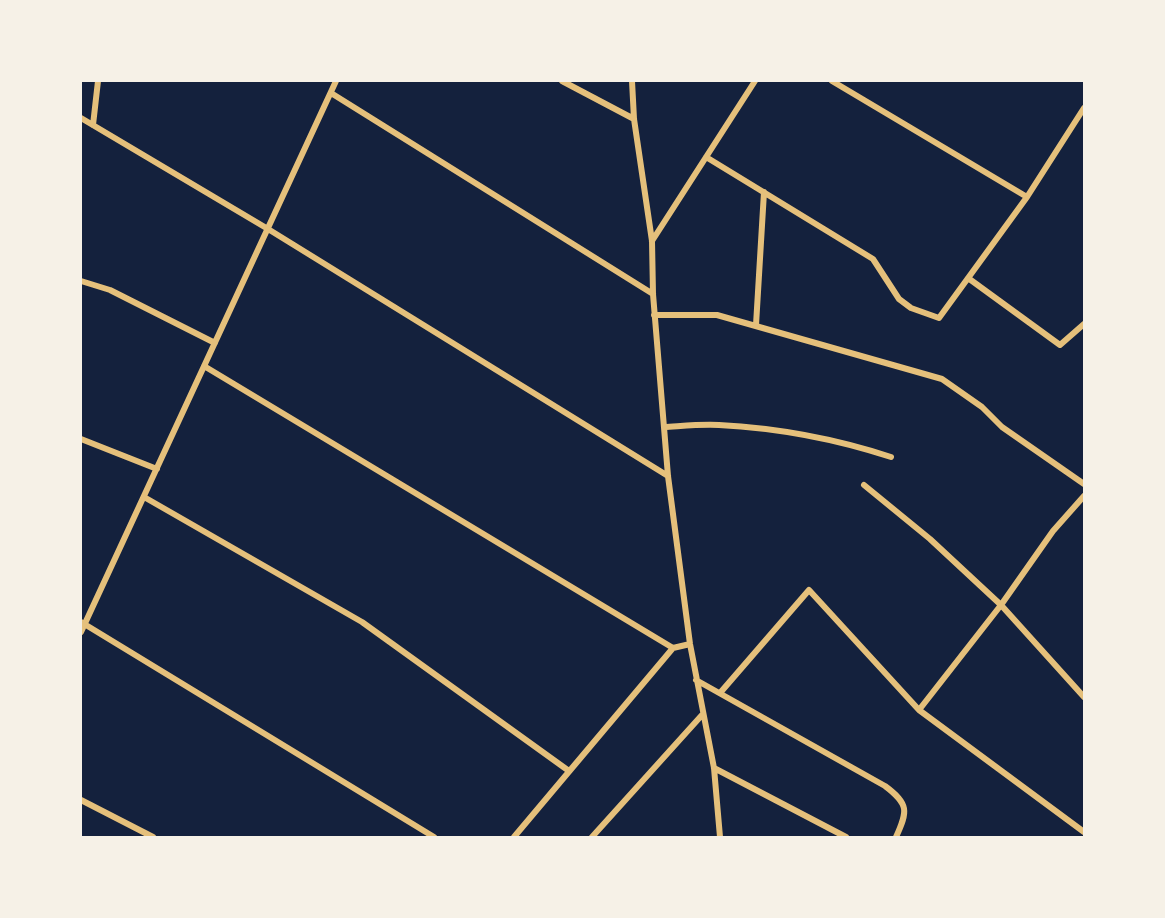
<!DOCTYPE html>
<style>
body{margin:0}
#map{position:relative;width:1165px;height:918px;overflow:hidden;background:#14213d;font-family:"Nunito Sans",sans-serif}
canvas{display:block}
.frame{position:absolute;inset:0;border:82px solid #f6f1e7;pointer-events:none}
</style>
<div id="map">
<canvas width="1165" height="918"></canvas>
<div class="frame"></div>
</div>
<script>
const c = document.querySelector('canvas').getContext('2d');
c.lineJoin = 'round';
function strokePath(path, color, width, dash) { c.strokeStyle = color; c.lineWidth = width; c.lineCap = dash ? 'butt' : 'round'; c.setLineDash(dash || []); c.stroke(path); }
strokePath(new Path2D(`
 M 562,81 L 634,119
 M 632,81 L 634,119 L 652,241 L 653,294 L 668,476 L 690,644 L 714,768 L 720,837
 M 832,81 L 1027,197
 M 331,93 L 653,294
 M 81,118 L 268,229 L 668,476
 M 93,125 L 98,81
 M 706,157 L 873,259 L 899,299 L 911,308 L 939,318 L 1027,197 L 1084,108
 M 652,241 L 755,81
 M 968,278 L 1060,345 L 1084,324
 M 81,281 L 110,290 L 215,343
 M 654,315 L 717,315 L 942,379 L 982,407 L 1002,427 L 1084,484
 M 756,325 L 764,192
 M 204,366 L 673,648 L 690,644
 M 664,427 C 682,426 701,424 719,425 C 777,428 836,439 891,457
 M 81,439 L 157,469
 M 864,485 L 930,539 L 1001,605 L 1084,697
 M 144,497 L 362,622 L 569,771
 M 81,622 L 434,837
 M 81,632 L 336,81
 M 696,680 L 885,786 C 909,804 908,811 896,837
 M 720,693 L 809,590 L 919,710 L 1084,832
 M 919,710 L 1001,605 L 1053,531 L 1084,496
 M 714,768 L 846,837
 M 81,800 L 153,837
 M 514,837 L 673,648
 M 592,837 L 702,715`), '#e5c07b', 6);
</script>
